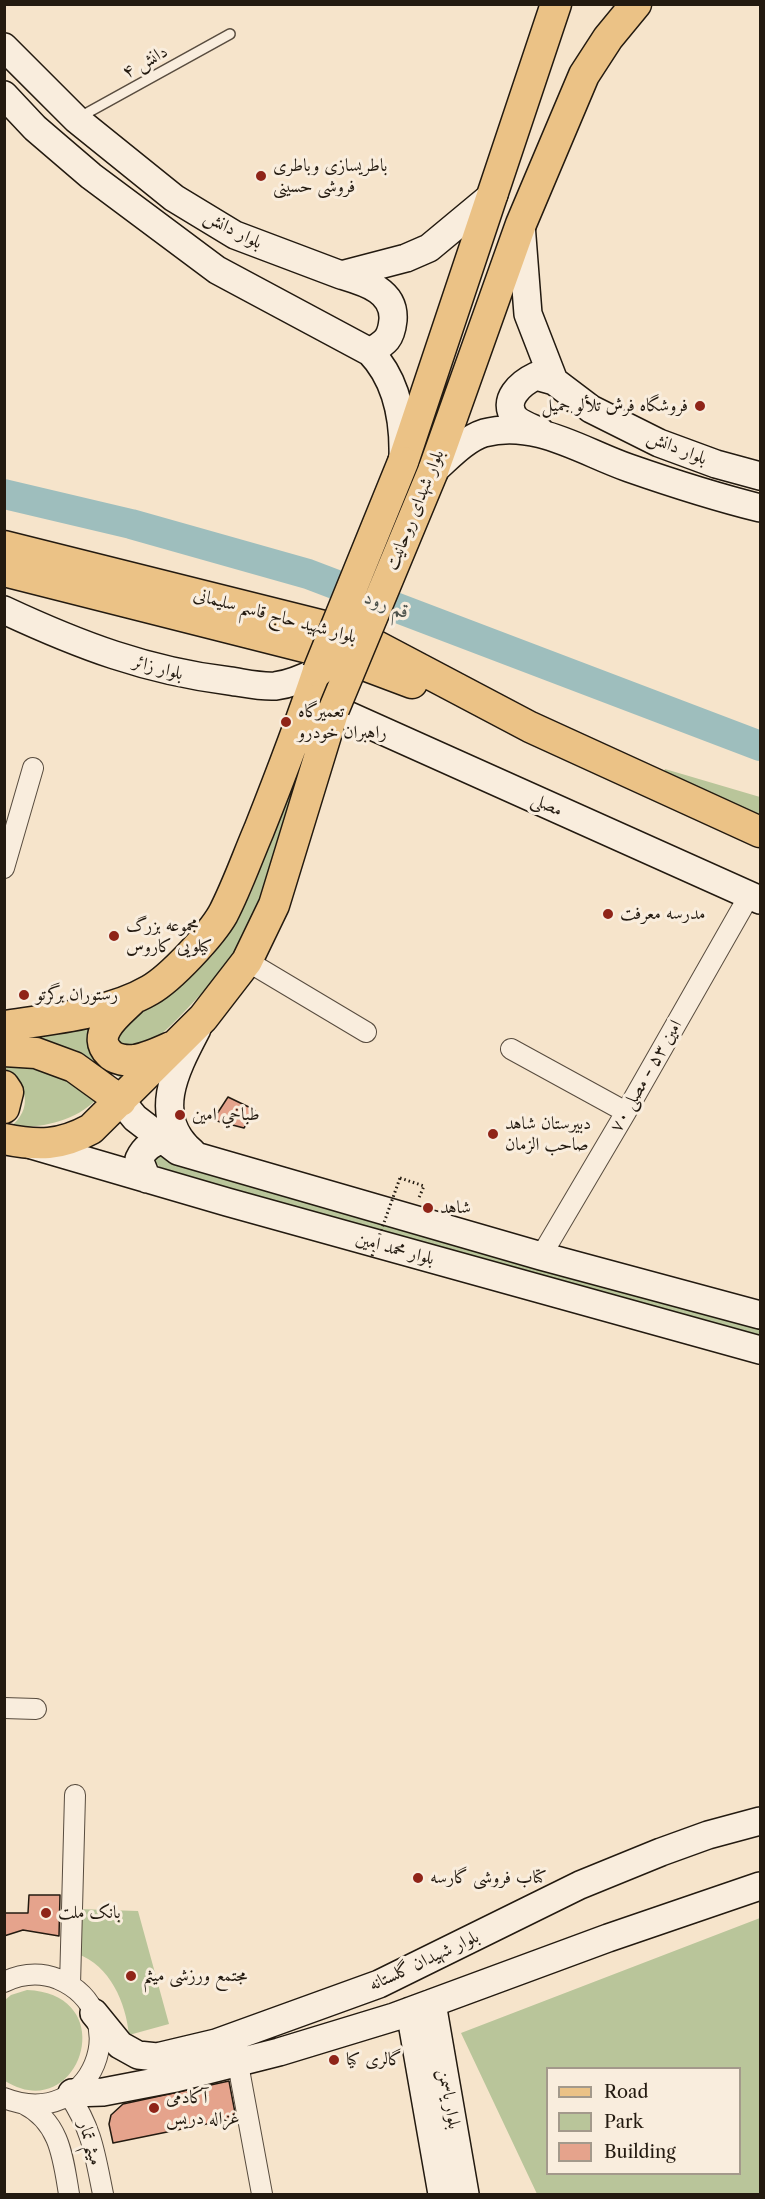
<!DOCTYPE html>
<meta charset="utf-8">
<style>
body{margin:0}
#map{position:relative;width:765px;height:2199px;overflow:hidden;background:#f6e4cb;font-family:"Libre Caslon Text",serif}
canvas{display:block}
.frame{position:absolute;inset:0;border:6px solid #231a10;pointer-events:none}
.legend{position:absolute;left:546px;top:2067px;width:195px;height:108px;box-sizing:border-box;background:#f9eddd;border:2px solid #a3998b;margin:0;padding:8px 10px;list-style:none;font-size:18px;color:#231a10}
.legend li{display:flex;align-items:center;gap:12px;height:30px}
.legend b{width:30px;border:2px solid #a3998b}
</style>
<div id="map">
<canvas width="765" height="2199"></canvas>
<div class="frame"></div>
<ul class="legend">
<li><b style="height:8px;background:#ebc286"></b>Road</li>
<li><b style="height:16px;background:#b9c59a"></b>Park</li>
<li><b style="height:16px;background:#e5a38c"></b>Building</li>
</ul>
</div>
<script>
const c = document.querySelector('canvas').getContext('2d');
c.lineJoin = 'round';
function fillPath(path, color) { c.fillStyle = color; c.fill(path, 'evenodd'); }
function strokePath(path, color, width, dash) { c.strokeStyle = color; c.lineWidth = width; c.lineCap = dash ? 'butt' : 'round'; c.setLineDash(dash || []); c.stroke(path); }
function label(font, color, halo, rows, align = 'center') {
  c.font = font + ' "Libre Caslon Text",Amiri,serif'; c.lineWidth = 6; c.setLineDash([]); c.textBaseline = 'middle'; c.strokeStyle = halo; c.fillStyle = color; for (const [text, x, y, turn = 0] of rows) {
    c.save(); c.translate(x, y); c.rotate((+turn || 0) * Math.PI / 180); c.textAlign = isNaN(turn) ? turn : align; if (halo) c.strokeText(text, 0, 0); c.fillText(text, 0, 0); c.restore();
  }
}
fillPath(new Path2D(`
 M 315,736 C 295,803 278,873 244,935 C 229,964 207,988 185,1011 C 169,1028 152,1044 131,1053 L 115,1043 L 126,1020 L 169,994 L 212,956 L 232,927 L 251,893 L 300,761 Z
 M 665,769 L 760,797 L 760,827 L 661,783 Z
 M 98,1022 L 138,1062 L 122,1079 L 76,1050 L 17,1034 Z
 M 4,1063 L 56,1071 L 97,1099 C 74,1122 42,1128 10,1127 C 33,1110 28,1083 5,1071 Z
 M 161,1152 L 760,1322 L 760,1335 L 633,1302 L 213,1185 L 160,1167 L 155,1162 L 156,1157 Z
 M 77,1909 L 138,1911 L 169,2024 L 129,2035 C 126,2003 110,1965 77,1954 Z
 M 760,1918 L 760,2194 L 537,2194 L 461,2033 ZM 740,2068 L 740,2174 L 548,2174 L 548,2068 Z
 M 27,1990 C 124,1994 79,2127 5,2081 L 5,2000 L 11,1995 Z`), '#b9c59a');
strokePath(new Path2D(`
 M 4,494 L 131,524 L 308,574 L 760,746`), '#9ebebd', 30);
const building = new Path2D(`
 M 228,1097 L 255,1110 L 244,1128 L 213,1120 Z
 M 29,1895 L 60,1895 L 59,1936 L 23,1930 L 4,1936 L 4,1913 L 28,1913 Z
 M 229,2081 L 236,2118 L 113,2143 L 109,2124 L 111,2115 L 123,2104 Z`);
fillPath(building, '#e5a38c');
strokePath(building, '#231a10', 1.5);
const lane = new Path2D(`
 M 78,118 L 230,34`);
const street = new Path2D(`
 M 4,868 L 33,768
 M 247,961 L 366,1032
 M 511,1049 L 626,1112
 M 541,1256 L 626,1112 L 749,896
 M 4,1708 L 36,1709
 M 4,1982 C 21,1974 40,1972 58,1979 C 138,2013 93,2133 4,2098
 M 70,1985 L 75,1795
 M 238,2064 L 262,2194
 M 69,2095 C 92,2129 95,2155 103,2194
 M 24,2104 C 60,2122 63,2158 69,2194`);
const secondary = new Path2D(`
 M 4,47 L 76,119 L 174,198 L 235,235 L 341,275 L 406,258 L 429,248 L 494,194
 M 4,95 L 35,128 L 91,176 L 217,270 L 370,352 C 397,380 404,420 403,458
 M 521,224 L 528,314 L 554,381 L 591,409 L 659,443 L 716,464 L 760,476
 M 341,275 C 364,282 395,290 393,320 C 391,339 386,342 370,352
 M 541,432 C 533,428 520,424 515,418 C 501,400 521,383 536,376 L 554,381
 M 433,471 C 448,458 465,439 484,433 C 535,419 583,452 629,468 C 672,483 716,497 760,508
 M 4,610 C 79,645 147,671 230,681 C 244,683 261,687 275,686 C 291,684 304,678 318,671
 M 334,709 L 760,900
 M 121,1101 L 135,1118 L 178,1151 L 541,1256 L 760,1315
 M 32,1145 L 227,1202 L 760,1350
 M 192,1152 C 150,1116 176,1069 197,1029
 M 147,1179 L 139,1159 C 144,1148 152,1142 164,1140
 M 432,2003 L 465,2194
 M 410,2011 L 442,2194
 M 94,2013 L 120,2045 L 138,2055 L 157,2057 L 216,2043 L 379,1984 L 580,1885 L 661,1852 L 708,1835 L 760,1821
 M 72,2093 L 103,2092 L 176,2078 L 279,2052 L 394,2017 L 608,1938 L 760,1886`);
const primary = new Path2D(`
 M 403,462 L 556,4
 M 433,471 L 521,224 L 584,75 L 608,38 L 636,4
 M 4,546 L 352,633 L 530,727 L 760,832
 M 4,571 L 340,656 L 412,683
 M 132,1000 C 119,1013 90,1034 109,1053 C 115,1060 127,1061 135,1060 C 147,1058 160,1052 171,1047
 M 4,1026 C 51,1019 109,1014 150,990 C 171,978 211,935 223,914 C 237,887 247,858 259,830 C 280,777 300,725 318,671
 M 4,1051 L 36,1053 L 74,1067 L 121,1101
 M 4,1086 L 8,1092 L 4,1108
 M 4,1139 C 38,1146 60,1146 91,1129 L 203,1018 L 247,961 L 274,905 L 334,709`);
strokePath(lane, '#584c3f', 12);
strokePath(street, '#584c3f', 22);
strokePath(secondary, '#231a10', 30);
strokePath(primary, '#231a10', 33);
strokePath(new Path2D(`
 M 400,1178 L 424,1186 L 418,1200`), '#231a10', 3, [1.5, 3]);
strokePath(lane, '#f9eddd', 9);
strokePath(street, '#f9eddd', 20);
strokePath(secondary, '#f9eddd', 27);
strokePath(primary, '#ebc286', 30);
const primaryBridge = new Path2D(`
 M 318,671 L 403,462
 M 334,709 L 433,471`);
strokePath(primaryBridge, '#231a10', 33, []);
strokePath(new Path2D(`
 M 372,1256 L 400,1178`), '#231a10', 3, [1.5, 3]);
strokePath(primaryBridge, '#ebc286', 30);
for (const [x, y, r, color] of [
 [261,176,6,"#8f2418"],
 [700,406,6,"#8f2418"],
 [286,722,6,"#8f2418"],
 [608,914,6,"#8f2418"],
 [114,936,6,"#8f2418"],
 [24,995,6,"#8f2418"],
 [180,1115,6,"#8f2418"],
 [493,1134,6,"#8f2418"],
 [428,1208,6,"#8f2418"],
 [418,1878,6,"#8f2418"],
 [46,1913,6,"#8f2418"],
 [131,1976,6,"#8f2418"],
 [334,2060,6,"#8f2418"],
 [154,2108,6,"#8f2418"]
]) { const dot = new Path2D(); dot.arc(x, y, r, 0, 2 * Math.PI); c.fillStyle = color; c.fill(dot); strokePath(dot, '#f9eddd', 2); }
label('18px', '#231a10', '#f9eddd', [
 ["دانش ۴",145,62,-29],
 ["بلوار دانش",233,230,27],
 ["بلوار دانش",677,448,22],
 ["بلوار شهدای روحانیت",415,510,-68],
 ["بلوار شهید حاج قاسم سلیمانی",275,616,15],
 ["بلوار زائر",158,668,15],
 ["مصلی",547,805,24],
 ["امین ۵۳ - مصلی ۷۰",646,1076,-60],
 ["بلوار محمد امین",395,1249,15],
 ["بلوار شهیدان گلستانه",424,1961,-25],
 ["بلوار یاسمن",449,2099,80],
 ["میثم تمار",90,2143,74]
]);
label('18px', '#231a10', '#f9eddd', [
 ["باطریسازی وباطری",273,166],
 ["فروشی حسینی",273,187],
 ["فروشگاه فرش تلألو جمیل",688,406,"right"],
 ["تعمیرگاه",298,712],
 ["راهبران خودرو",298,733],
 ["مدرسه معرفت",620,914],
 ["مجموعه بزرگ",126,926],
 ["کیلویی کاروس",126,947],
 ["رستوران برگرتو",36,995],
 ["طباخي امين",192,1115],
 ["دبیرستان شاهد",505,1124],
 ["صاحب الزمان",505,1145],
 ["شاهد",440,1208],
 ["کتاب فروشی گارسه",430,1878],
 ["بانک ملت",58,1913],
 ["مجتمع ورزشی میثم",143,1976],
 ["گالری کیا",346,2060],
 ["آکادمی",166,2098],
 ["غزاله دریس",166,2119]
], 'left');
label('italic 20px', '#4e534d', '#f9eddd', [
 ["قم رود",387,605,21]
]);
</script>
